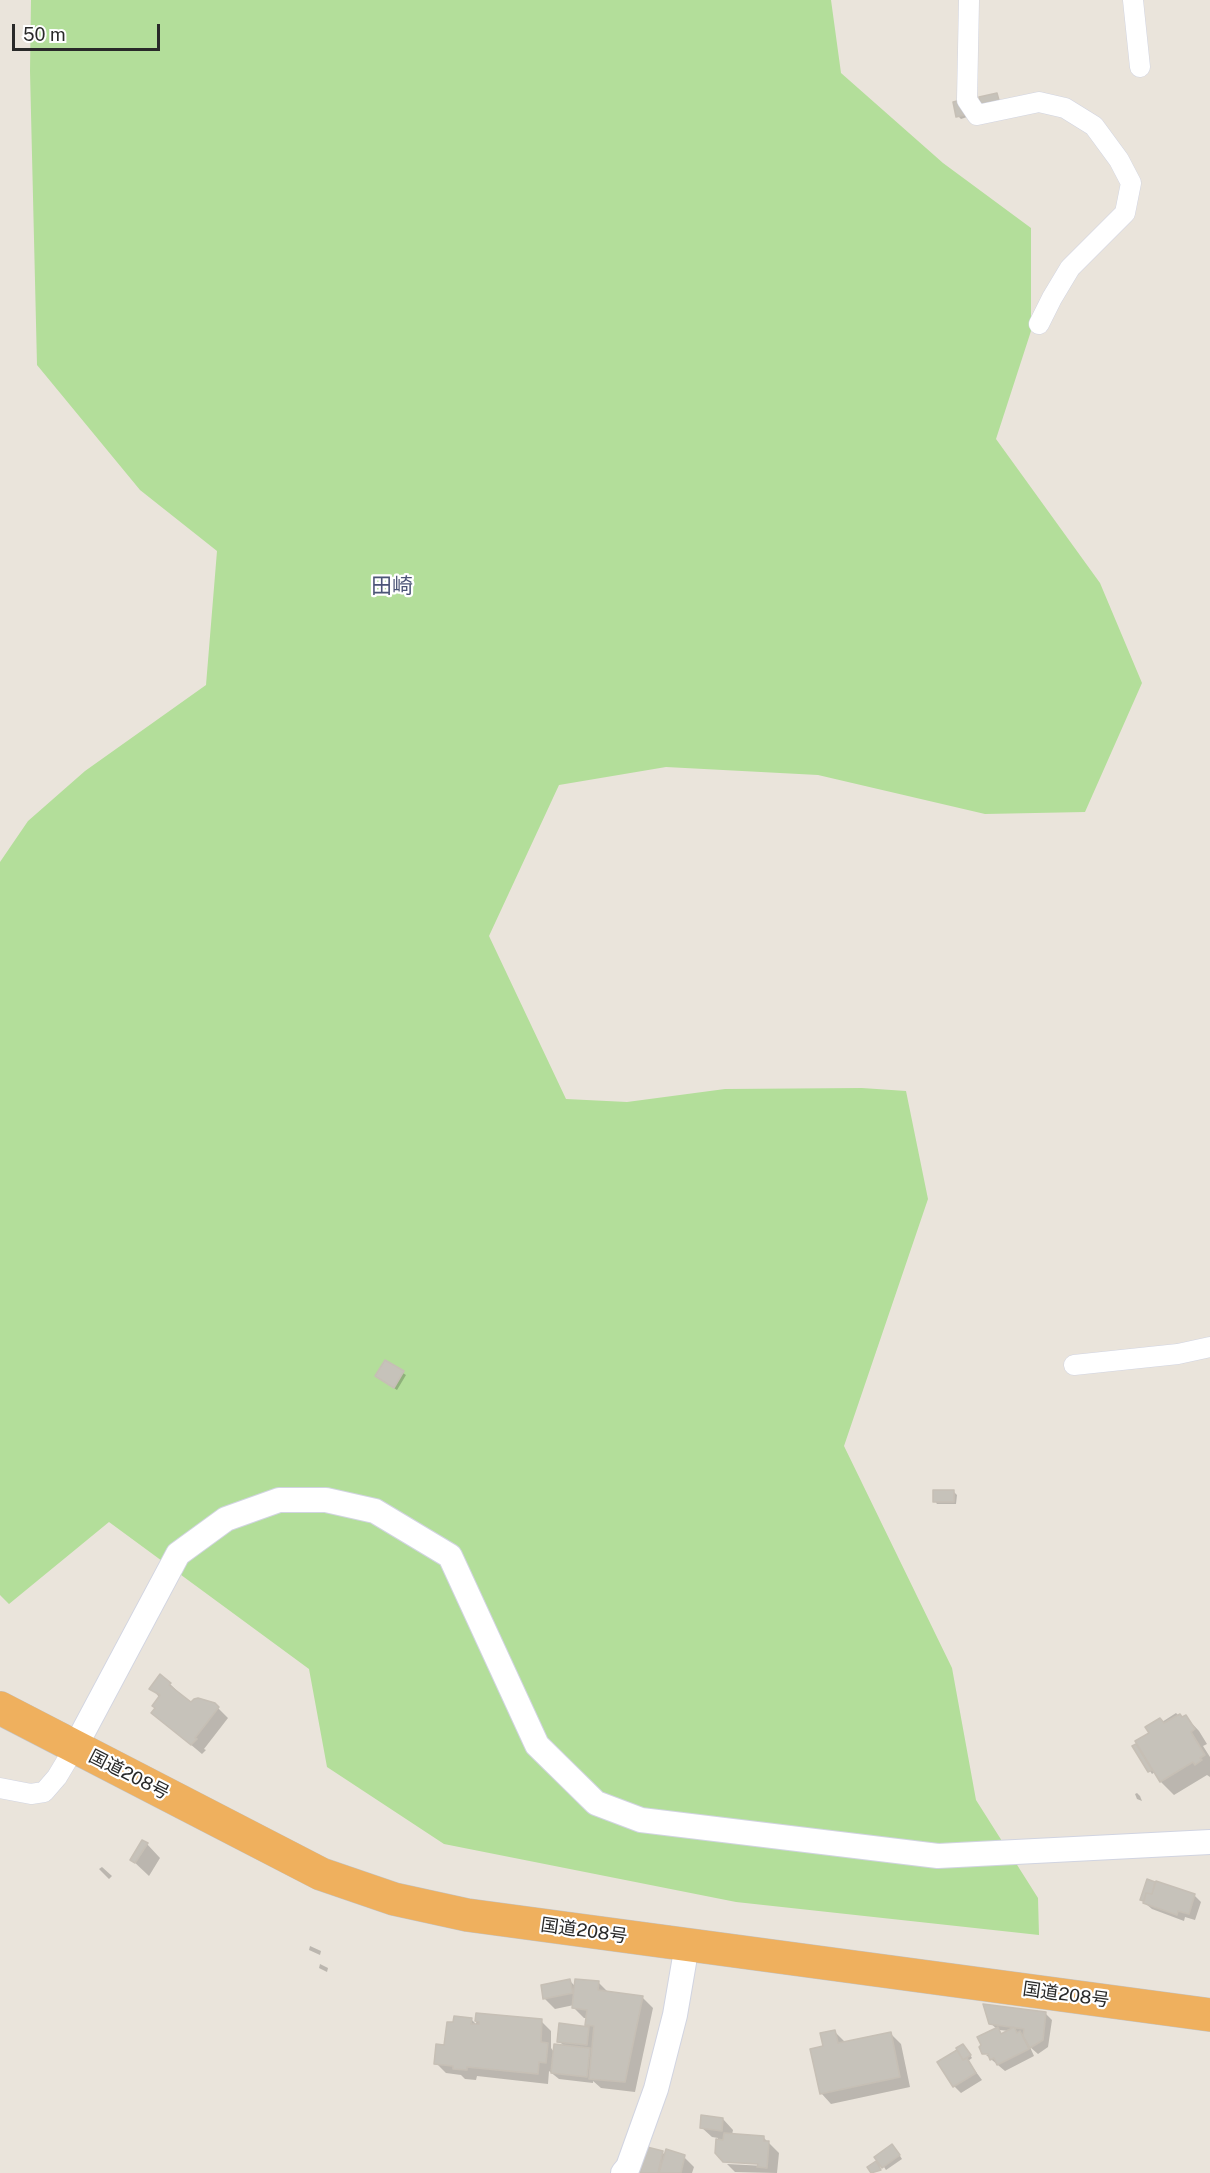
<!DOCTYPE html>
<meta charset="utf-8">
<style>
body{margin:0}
#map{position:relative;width:1210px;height:2173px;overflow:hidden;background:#eae4db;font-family:"Public Sans",sans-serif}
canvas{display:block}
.scale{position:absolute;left:12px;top:24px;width:148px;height:27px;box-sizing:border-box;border:3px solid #292929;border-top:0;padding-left:8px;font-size:18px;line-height:21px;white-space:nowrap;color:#292929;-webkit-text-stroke:4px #fff;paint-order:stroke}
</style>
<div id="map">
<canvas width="1210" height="2173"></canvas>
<div class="scale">50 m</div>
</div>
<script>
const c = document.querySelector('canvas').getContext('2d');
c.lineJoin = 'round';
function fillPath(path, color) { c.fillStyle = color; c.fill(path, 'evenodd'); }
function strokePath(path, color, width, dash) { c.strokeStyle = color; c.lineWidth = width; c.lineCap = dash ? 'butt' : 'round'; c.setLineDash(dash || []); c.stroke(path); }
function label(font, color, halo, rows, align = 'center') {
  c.font = font + ' "Public Sans","Noto Sans JP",sans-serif'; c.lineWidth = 4.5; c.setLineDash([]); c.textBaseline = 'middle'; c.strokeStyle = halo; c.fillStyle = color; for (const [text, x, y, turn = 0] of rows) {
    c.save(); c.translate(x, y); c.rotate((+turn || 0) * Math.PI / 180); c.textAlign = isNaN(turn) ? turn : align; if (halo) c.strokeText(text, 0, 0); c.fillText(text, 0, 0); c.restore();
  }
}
fillPath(new Path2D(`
 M 31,0 L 831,0 L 841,73 L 943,163 L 1031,228 L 1031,331 L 996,439 L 1100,583 L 1142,683 L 1085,812 L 985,814 L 818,775 L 666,767 L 559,785 L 489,936 L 566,1099 L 627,1102 L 725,1089 L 862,1088 L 906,1091 L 928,1199 L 844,1446 L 952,1668 L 976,1800 L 1038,1898 L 1039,1935 L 736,1902 L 444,1844 L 327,1767 L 309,1669 L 109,1522 L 9,1604 L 0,1595 L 0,862 L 28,821 L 85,771 L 206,685 L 217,551 L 140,490 L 37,365 L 30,71 Z`), '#b3de9a');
fillPath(new Path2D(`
 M 963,104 L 967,117 L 961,119 L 958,116 Z
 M 385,1362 L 406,1375 L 397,1390 L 380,1379 Z
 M 934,1491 L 954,1492 L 957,1495 L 956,1504 L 937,1504 L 935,1501 Z
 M 170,1684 L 192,1705 L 214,1704 L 228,1718 L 204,1749 L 206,1750 L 202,1754 L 153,1713 L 160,1698 L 151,1688 Z
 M 1176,1713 L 1182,1719 L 1186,1717 L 1199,1731 L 1207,1744 L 1203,1746 L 1210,1757 L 1210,1777 L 1207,1775 L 1174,1795 L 1161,1782 L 1155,1772 L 1152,1774 L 1150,1771 L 1134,1746 L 1141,1749 L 1151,1733 L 1162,1722 Z
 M 1137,1793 L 1140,1796 L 1142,1801 L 1137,1799 L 1135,1794 Z
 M 147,1844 L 160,1858 L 149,1876 L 132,1860 Z
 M 102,1867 L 112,1876 L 109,1879 L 99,1869 Z
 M 1148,1881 L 1194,1895 L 1201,1902 L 1195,1920 L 1185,1917 L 1184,1921 L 1152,1909 L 1141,1900 Z
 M 310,1946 L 321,1951 L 320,1955 L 309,1950 Z
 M 320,1964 L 328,1968 L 327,1972 L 319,1968 Z
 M 570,1981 L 576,1987 L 598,1982 L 609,1993 L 643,1998 L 653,2008 L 635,2092 L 601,2088 L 593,2081 L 593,2083 L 559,2079 L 549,2071 L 548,2084 L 477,2076 L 476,2080 L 465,2079 L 461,2075 L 446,2073 L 436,2063 L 446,2047 L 471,2019 L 476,2024 L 477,2014 L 541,2021 L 551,2031 L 551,2048 L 554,2052 L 564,2046 L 559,2041 L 586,2028 L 587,2018 L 584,2018 L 574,2008 L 574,2005 L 555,2009 L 545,1999 L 542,1987 Z
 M 1046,2014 L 1052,2020 L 1048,2047 L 1038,2054 L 1030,2047 L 1034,2056 L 1005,2071 L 986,2055 L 995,2055 L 997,2029 L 990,2023 ZM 999,2030 L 1009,2031 L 1003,2035 Z
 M 835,2032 L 846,2043 L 890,2033 L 901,2044 L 910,2087 L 831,2104 L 821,2093 L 825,2048 Z
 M 966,2048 L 972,2058 L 968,2061 L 982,2080 L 961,2093 L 954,2086 L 939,2062 Z
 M 723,2119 L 733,2130 L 732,2135 L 764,2138 L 779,2153 L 777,2173 L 735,2172 L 727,2164 L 765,2166 L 765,2163 L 725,2162 L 717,2152 L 718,2138 L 712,2137 L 701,2127 Z
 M 895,2148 L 902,2159 L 886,2170 L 884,2167 Z
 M 663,2153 L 666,2156 L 684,2157 L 694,2167 L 692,2173 L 641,2173 Z`), '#0003');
const building = new Path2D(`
 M 997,93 L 1000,104 L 981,108 L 979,97 Z
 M 961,100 L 965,115 L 956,117 L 953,102 Z
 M 385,1360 L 404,1371 L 394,1388 L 375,1376 Z
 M 933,1490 L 954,1490 L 954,1502 L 933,1502 Z
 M 160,1674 L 171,1683 L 169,1685 L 191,1702 L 194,1699 L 198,1698 L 215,1703 L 219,1707 L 195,1738 L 197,1739 L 191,1745 L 151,1713 L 155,1708 L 152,1706 L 160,1695 L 149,1689 Z
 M 1180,1714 L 1182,1717 L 1186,1715 L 1195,1729 L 1191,1732 L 1205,1755 L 1200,1758 L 1202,1760 L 1195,1765 L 1193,1762 L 1160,1782 L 1135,1741 L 1149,1733 L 1145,1727 L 1160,1718 L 1164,1723 Z
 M 1136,1744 L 1152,1770 L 1148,1772 L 1132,1746 Z
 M 142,1840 L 148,1843 L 135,1863 L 130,1860 Z
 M 1147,1879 L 1155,1882 L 1152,1894 L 1146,1893 L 1144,1901 L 1140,1900 Z
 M 1156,1881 L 1195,1894 L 1189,1914 L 1178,1911 L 1177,1915 L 1143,1903 L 1146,1893 L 1152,1894 Z
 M 570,1979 L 573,1993 L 543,1999 L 541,1985 Z
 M 575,1979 L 599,1981 L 598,1990 L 643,1996 L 625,2082 L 589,2079 L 594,2026 L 585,2025 L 587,2010 L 572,2008 Z
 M 983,2004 L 1046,2012 L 1043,2040 L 1030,2048 L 1023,2036 L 1024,2029 L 989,2024 Z
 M 476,2013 L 542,2019 L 541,2042 L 548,2043 L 546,2063 L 539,2062 L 538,2074 L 467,2067 L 467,2070 L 453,2069 L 453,2066 L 434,2064 L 436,2044 L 444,2045 L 447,2022 L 453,2022 L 454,2016 L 472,2018 L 471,2024 L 479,2024 L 479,2022 L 475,2021 Z
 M 559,2023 L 589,2027 L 587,2045 L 557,2042 Z
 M 998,2027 L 1001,2034 L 1014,2027 L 1017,2033 L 1020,2031 L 1029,2049 L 997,2065 L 994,2058 L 990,2060 L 988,2054 L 982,2054 L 979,2047 L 981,2045 L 977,2037 Z
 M 835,2030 L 838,2043 L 891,2032 L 900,2077 L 820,2094 L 810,2049 L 823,2046 L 820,2033 Z
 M 554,2044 L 590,2048 L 587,2077 L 551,2073 Z
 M 963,2044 L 971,2055 L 963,2060 L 956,2048 Z
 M 957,2050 L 963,2060 L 967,2058 L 976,2073 L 953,2087 L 937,2062 Z
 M 701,2115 L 723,2118 L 722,2131 L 700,2128 Z
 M 724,2133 L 764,2136 L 764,2141 L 769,2141 L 767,2168 L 757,2167 L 758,2164 L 723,2162 L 715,2153 L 716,2139 L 723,2140 Z
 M 892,2144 L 900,2155 L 882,2168 L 874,2157 Z
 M 647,2147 L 663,2151 L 658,2173 L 640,2173 Z
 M 666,2149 L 685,2155 L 681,2173 L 659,2173 Z
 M 876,2161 L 881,2170 L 871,2173 L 867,2167 Z`);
fillPath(building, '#c6c2ba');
strokePath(building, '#c6bfb5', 1.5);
const minor = new Path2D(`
 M 969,0 L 967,100 L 977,115 L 1039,102 L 1065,108 L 1094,126 L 1119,160 L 1131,183 L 1125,213 L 1070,268 L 1052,298 L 1039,324
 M 1133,0 L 1140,67
 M 1074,1365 L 1178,1354 L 1210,1347
 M 0,1788 L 31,1794 L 44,1792 L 57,1777 L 75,1747`);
const tertiary = new Path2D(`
 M 75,1747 L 178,1554 L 226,1519 L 279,1500 L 326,1500 L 375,1511 L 450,1556 L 537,1745 L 596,1803 L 641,1820 L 938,1856 L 1210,1842
 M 623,2173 L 628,2167 L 656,2089 L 675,2015 L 687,1945`);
const trunk = new Path2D(`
 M 0,1708 L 321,1874 L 394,1899 L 467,1915 L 1210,2015`);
strokePath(minor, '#d1d4e1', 21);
strokePath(tertiary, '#d1d4e1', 26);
strokePath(trunk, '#c3c3c3', 34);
strokePath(minor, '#fff', 20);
strokePath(tertiary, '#fff', 24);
strokePath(trunk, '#efb05e', 33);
label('18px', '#292929', '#fff', [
 ["国道208号",129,1775,27],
 ["国道208号",584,1931,8],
 ["国道208号",1066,1995,8]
]);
label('21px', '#4c5577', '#fff', [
 ["田崎",392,587]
]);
</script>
